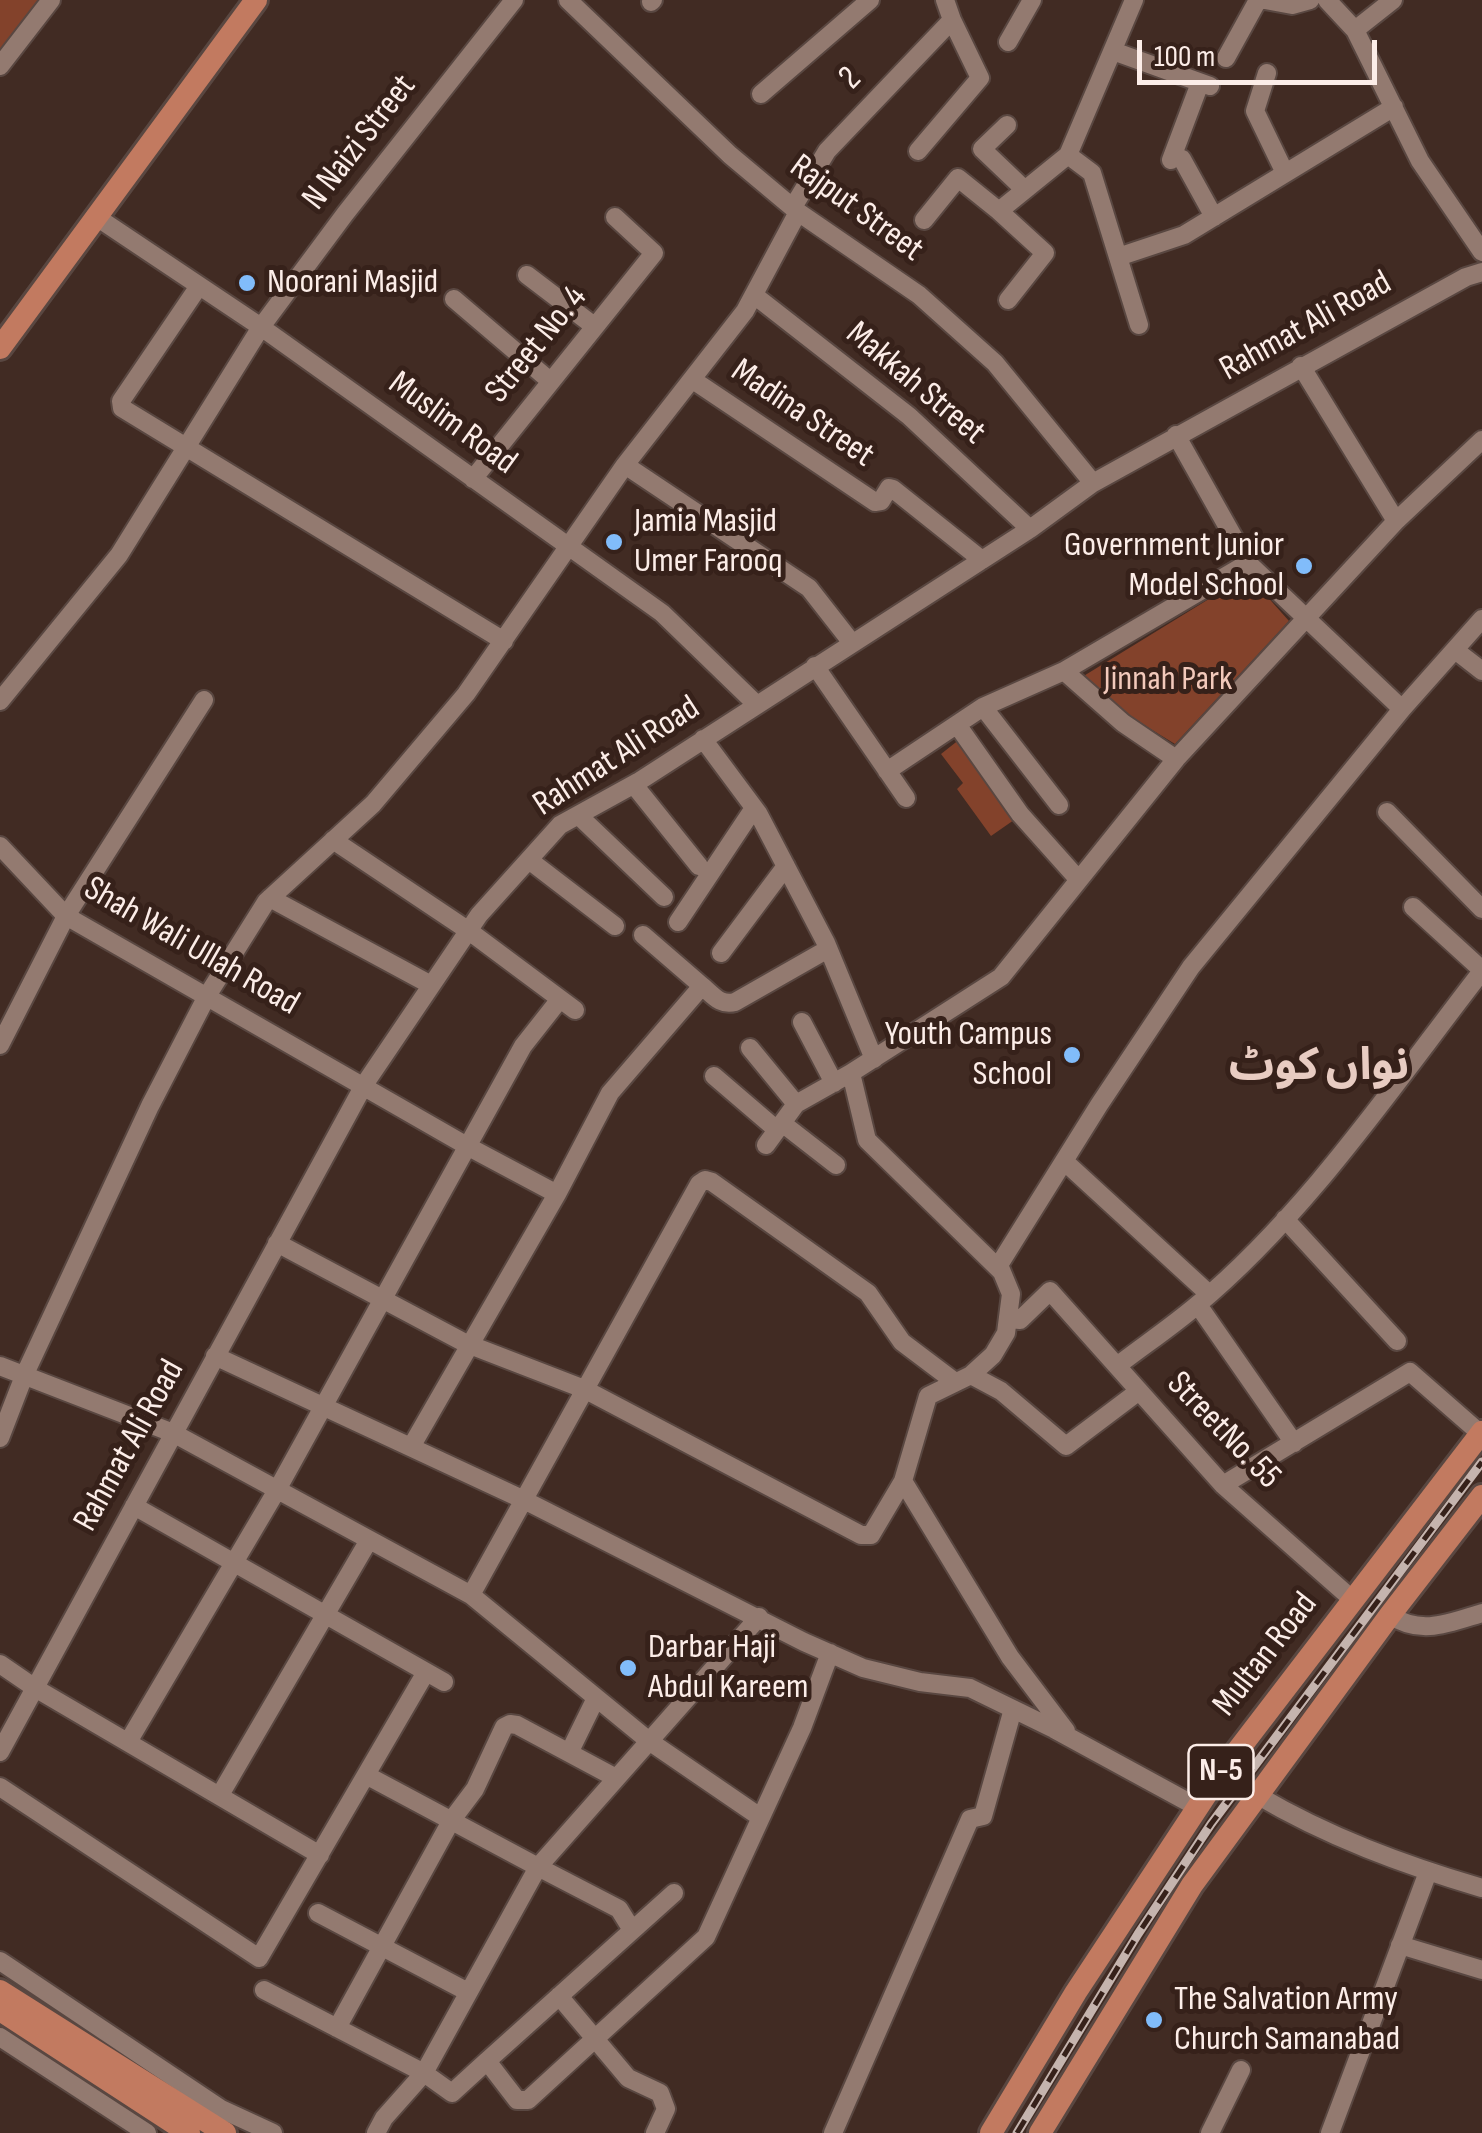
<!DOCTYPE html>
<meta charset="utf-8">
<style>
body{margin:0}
#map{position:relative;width:1482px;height:2133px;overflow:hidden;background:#412b23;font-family:"Sofia Sans Condensed",sans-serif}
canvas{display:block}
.scale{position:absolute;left:1137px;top:40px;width:240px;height:45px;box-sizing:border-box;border:5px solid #fcede8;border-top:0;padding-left:12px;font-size:30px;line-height:35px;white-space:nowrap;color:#fcede8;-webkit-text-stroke:8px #36211a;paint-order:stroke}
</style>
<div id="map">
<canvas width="1482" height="2133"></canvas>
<div class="scale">100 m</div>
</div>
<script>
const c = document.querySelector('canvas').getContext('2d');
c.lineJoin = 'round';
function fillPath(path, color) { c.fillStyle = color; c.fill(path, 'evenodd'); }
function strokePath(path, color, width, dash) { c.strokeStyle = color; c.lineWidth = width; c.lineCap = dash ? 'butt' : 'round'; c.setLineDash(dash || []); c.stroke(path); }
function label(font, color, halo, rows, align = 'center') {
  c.font = font + ' "Sofia Sans Condensed","Noto Sans Arabic",sans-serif'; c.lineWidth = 10; c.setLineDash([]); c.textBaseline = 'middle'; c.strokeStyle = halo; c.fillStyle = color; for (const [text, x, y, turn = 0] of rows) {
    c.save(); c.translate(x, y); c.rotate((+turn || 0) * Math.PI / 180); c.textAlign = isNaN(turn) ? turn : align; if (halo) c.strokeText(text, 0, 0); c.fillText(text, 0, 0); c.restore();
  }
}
fillPath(new Path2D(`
 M 0,0 L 49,0 L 0,64 Z
 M 1248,575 L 1289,621 L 1175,744 L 1126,714 L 1082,677 Z
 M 960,739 L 1014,820 L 991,836 L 957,789 L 963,783 L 941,754 Z`), '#83422b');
const minor = new Path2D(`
 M 568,0 L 730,155 L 798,212 L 919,295 L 995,363 L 1093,483
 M 1265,0 L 1292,5 L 1310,0
 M 1327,0 L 1355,30 L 1420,161 L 1482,252
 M 651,2 L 653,0
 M 1355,30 L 1393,0
 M 1008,42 L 1032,0
 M 1113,51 L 1210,86
 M 1226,58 L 1258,0
 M 0,66 L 51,0
 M 1267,73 L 1255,111 L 1285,173
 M 761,94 L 870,0
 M 1007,125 L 982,149 L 1025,190
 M 918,151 L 980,78 L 952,20
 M 1068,155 L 1092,173 L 1139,325
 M 1182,159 L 1214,217
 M 1171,160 L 1200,83
 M 793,207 L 827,151 L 952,20 L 945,0
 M 999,211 L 1045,253 L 1008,300
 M 95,216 L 261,327 L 662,613 L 756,704
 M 924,220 L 958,178 L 999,211 L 1068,155 L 1134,0
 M 1118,257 L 1184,235 L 1394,107
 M 527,275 L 594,326
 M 199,286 L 121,401 L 122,408 L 504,641
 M 754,295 L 909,416 L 1030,529
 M 454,299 L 549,380
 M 1301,366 L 1396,521
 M 693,380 L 875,502 L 881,501 L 889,488 L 893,489 L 982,560
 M 1176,435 L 1248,563 L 1402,709
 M 625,465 L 809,588 L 852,643
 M 473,479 L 654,253 L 615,217
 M 1455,650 L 1482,671
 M 815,666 L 906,798
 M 1064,671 L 1123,723 L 1176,759 L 1396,521 L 1482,440
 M 0,701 L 119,555 L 261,327 L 345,214 L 514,0
 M 983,707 L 1059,805
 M 958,726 L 1020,814 L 1078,879
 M 703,739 L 758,813 L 826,943 L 874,1059
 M 887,771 L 983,707 L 1064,671 L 1248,563
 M 634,785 L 699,866
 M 1387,812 L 1482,909
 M 578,815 L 664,897
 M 333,840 L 469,931 L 575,1010
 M 0,846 L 66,916 L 467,1146 L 557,1194
 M 529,860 L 615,926
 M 270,898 L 431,985
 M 1413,907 L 1482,970
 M 678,922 L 754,808
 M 643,935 L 702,986
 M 721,953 L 786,866
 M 802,1022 L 834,1083
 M 0,1045 L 66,916 L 204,700
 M 750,1048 L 796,1104
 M 714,1076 L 777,1130
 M 782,1123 L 836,1165
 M 766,1145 L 796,1104 L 851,1073
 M 1064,1161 L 1209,1294
 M 1285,1219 L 1397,1341
 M 277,1243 L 465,1343 L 584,1389 L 861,1535 L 871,1535 L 903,1481 L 928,1396 L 971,1375 L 993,1355 L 1006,1333 L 1011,1294 L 999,1265 L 1099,1105 L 1191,967 L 1402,709 L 1482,619
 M 1002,1272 L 867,1140 L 851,1073 L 1001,977 L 1176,759
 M 1198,1305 L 1294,1443
 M 1008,1319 L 1020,1320 L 1050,1291 L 1223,1485 L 1353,1600
 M 215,1356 L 522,1499 L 804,1642 L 863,1668 L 920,1682 L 970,1688 L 1054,1729 L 1199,1808
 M 0,1366 L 173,1433 L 471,1595 L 649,1741 L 760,1817
 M 1117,1366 C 1143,1346 1171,1327 1196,1306 C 1306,1215 1395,1083 1482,971
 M 971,1375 L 1001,1391 L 1066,1446 L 1139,1391
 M 0,1438 L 24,1376 L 150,1106 L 207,996 L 266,902 L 373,804 L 466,694 L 625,465 L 745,311 L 798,212
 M 411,1447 L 557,1194 L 610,1093 L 702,986 C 713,995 720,1006 735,1002 L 828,949
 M 903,1481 L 1010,1657 L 1066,1731
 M 1223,1485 L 1410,1372 L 1481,1434
 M 134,1506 L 444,1682
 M 471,1595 L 699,1184 L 705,1180 L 712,1182 L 868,1293 L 902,1342 L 955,1382
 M 1390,1615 C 1421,1636 1449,1623 1482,1613
 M 0,1664 L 35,1688 L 320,1855
 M 128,1742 L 277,1490 L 523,1046 L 560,999
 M 0,1752 L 364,1085 L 479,915 L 560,825 L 638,782 L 1030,529 L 1093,483 L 1466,277 L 1482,272
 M 569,1753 L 596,1698
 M 0,1787 L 259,1958 L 426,1672
 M 220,1795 L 369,1540
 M 1257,1795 C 1328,1837 1404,1865 1482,1888
 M 674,1893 L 487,2061 L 517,2100 L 528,2100 L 706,1937 L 802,1728 L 830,1653
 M 318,1913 L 468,1992
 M 632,1930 L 619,1909 L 538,1867 L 759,1617
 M 1400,1945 L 1482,1970
 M 0,1961 L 221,2109 L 273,2133
 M 264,1990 L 424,2073 L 538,1867 L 366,1775
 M 559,1996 L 628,2078 L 660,2093 L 666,2109 L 655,2133
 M 337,2028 L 451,1821 L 475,1789 L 504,1727 L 510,1724 L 517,1725 L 616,1778
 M 0,2037 L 147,2133
 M 376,2133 L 384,2118 L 424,2073 L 452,2093 L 487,2061
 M 833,2133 L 970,1819 L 983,1816 L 1013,1709
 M 1210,2133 L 1241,2070
 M 1330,2133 L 1428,1872`);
const major = new Path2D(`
 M 0,348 L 256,0
 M 0,1991 L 225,2133
 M 0,2010 L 189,2133
 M 991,2133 L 1076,1992 L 1219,1775 L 1482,1432
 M 1040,2133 L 1192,1885 L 1390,1615 L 1482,1496`);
strokePath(minor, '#594741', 22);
strokePath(major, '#594741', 28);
strokePath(minor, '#937a70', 18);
strokePath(major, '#c27a60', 22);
const rail = new Path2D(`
 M 1017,2133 L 1138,1934 L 1211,1824 L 1482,1462`);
strokePath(rail, '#c5b4ae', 9);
strokePath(rail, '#36211a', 5, [15]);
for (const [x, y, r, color] of [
 [247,283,10,"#81bcfa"],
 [614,542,10,"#81bcfa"],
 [1304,566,10,"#81bcfa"],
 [1072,1055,10,"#81bcfa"],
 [628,1668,10,"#81bcfa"],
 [1154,2020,10,"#81bcfa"]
]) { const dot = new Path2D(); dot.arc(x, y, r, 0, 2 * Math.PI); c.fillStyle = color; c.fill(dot); strokePath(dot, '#36211a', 4); }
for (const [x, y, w] of [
 [1221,1772,65]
]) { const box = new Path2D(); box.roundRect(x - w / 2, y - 27, w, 54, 8); c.fillStyle = '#36211a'; c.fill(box); strokePath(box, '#fcede8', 2.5); }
label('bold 32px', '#fcede8', null, [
 ["N-5",1221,1772]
]);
label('35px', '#fcede8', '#36211a', [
 ["2",851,79,-46],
 ["N Naizi Street",360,143,-52],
 ["Rajput Street",856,209,36],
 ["Rahmat Ali Road",1306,327,-29],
 ["Street No. 4",537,345,-51],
 ["Makkah Street",915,384,40],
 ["Madina Street",802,414,34],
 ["Muslim Road",452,424,36],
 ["Rahmat Ali Road",617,757,-33],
 ["Shah Wali Ullah Road",191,947,30],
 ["StreetNo. 55",1223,1431,46],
 ["Rahmat Ali Road",130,1446,-61],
 ["Multan Road",1266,1655,-52]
]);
label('35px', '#fcede8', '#36211a', [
 ["Noorani Masjid",267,283],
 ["Jamia Masjid",634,522],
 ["Umer Farooq",634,562],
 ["Government Junior",1284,546,"right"],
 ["Model School",1284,586,"right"],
 ["Youth Campus",1052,1035,"right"],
 ["School",1052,1075,"right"],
 ["Darbar Haji",648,1648],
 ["Abdul Kareem",648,1688],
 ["The Salvation Army",1174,2000],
 ["Church Samanabad",1174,2040]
], 'left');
label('35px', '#f2c9bb', '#36211a', [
 ["Jinnah Park",1168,680]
]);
label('bold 45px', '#e8ccc2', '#36211a', [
 ["نواں کوٹ",1319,1068]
]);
</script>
